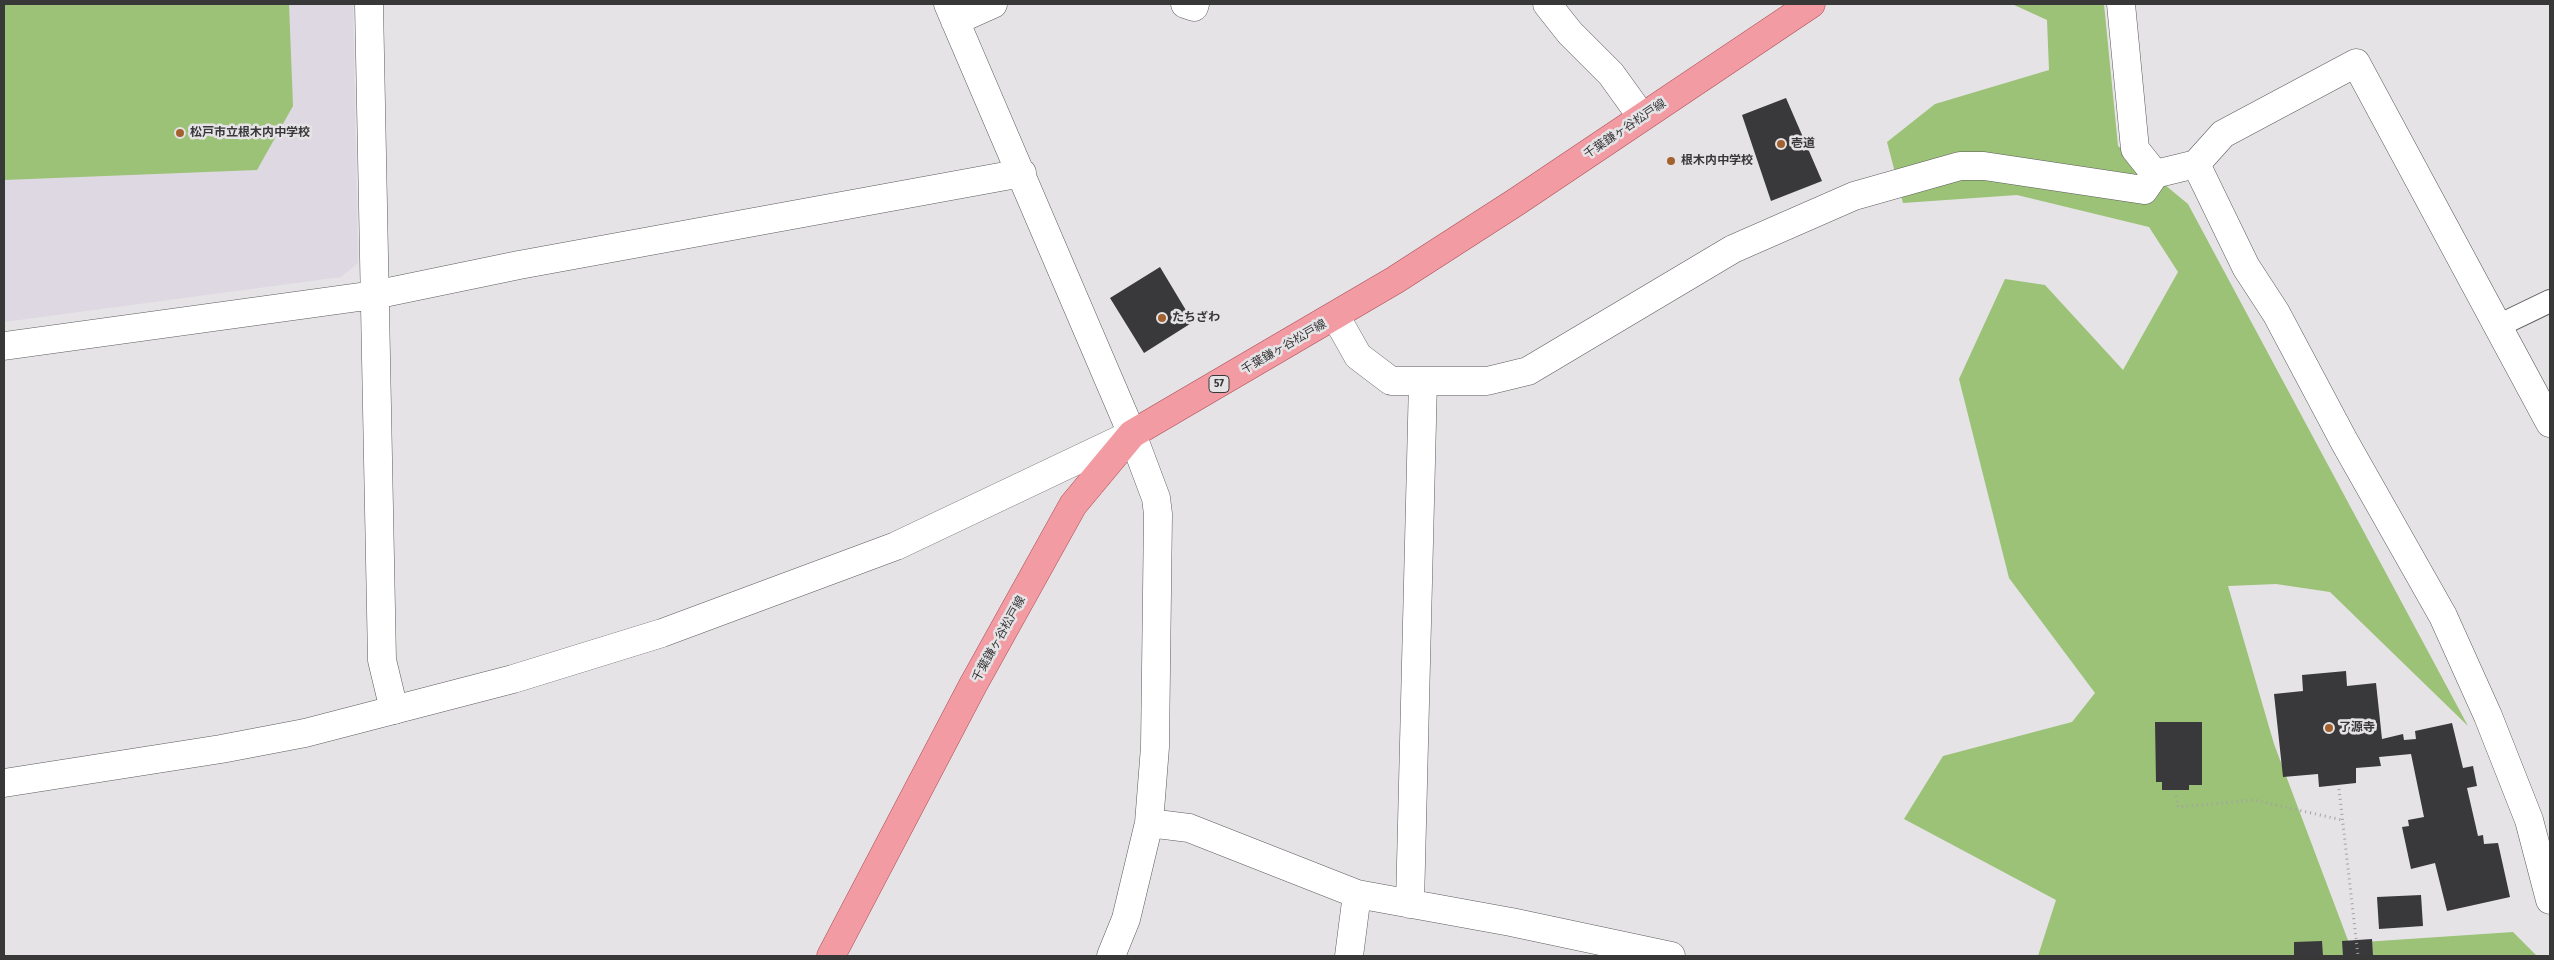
<!DOCTYPE html>
<meta charset="utf-8">
<style>
body{margin:0}
#map{position:relative;width:2554px;height:960px;overflow:hidden;background:#e5e3e6;font-family:"Fira Sans Condensed",sans-serif}
canvas{display:block}
.frame{position:absolute;inset:0;border:5px solid #393839;pointer-events:none}
</style>
<div id="map">
<canvas width="2554" height="960"></canvas>
<div class="frame"></div>
</div>
<script>
const c = document.querySelector('canvas').getContext('2d');
c.lineJoin = 'round';
function fillPath(path, color) { c.fillStyle = color; c.fill(path, 'evenodd'); }
function strokePath(path, color, width, dash) { c.strokeStyle = color; c.lineWidth = width; c.lineCap = dash ? 'butt' : 'round'; c.setLineDash(dash || []); c.stroke(path); }
function label(font, color, halo, rows, align = 'center') {
  c.font = font + ' "Fira Sans Condensed","Noto Sans JP",sans-serif'; c.lineWidth = 5; c.setLineDash([]); c.textBaseline = 'middle'; c.strokeStyle = halo; c.fillStyle = color; for (const [text, x, y, turn = 0] of rows) {
    c.save(); c.translate(x, y); c.rotate((+turn || 0) * Math.PI / 180); c.textAlign = isNaN(turn) ? turn : align; if (halo) c.strokeText(text, 0, 0); c.fillText(text, 0, 0); c.restore();
  }
}
fillPath(new Path2D(`
 M 4,4 L 353,4 L 358,263 L 341,277 L 4,322 Z`), '#ded8e2');
fillPath(new Path2D(`
 M 4,4 L 289,4 L 293,106 L 257,170 L 4,180 Z
 M 2012,4 L 2104,4 L 2118,146 L 2188,204 L 2468,726 L 2330,592 L 2276,584 L 2228,586 L 2274,744 L 2349,943 L 2513,932 L 2537,956 L 2038,956 L 2056,900 L 1904,819 L 1943,756 L 2072,722 L 2095,693 L 2009,578 L 1959,379 L 2005,279 L 2045,285 L 2123,370 L 2178,272 L 2149,227 L 2017,195 L 1903,203 L 1887,142 L 1935,104 L 2049,70 L 2047,20 Z`), '#9bc276');
fillPath(new Path2D(`
 M 1786,98 L 1822,181 L 1771,201 L 1742,115 Z
 M 1160,267 L 1193,322 L 1144,353 L 1110,298 Z
 M 2346,671 L 2347,686 L 2376,683 L 2382,739 L 2403,734 L 2404,740 L 2416,739 L 2415,731 L 2452,723 L 2463,768 L 2473,766 L 2477,786 L 2467,788 L 2478,836 L 2483,835 L 2484,844 L 2498,843 L 2510,897 L 2447,911 L 2435,863 L 2411,869 L 2402,827 L 2409,826 L 2408,820 L 2424,817 L 2411,754 L 2379,757 L 2381,766 L 2356,768 L 2356,783 L 2319,787 L 2318,774 L 2283,777 L 2274,694 L 2303,691 L 2302,675 Z
 M 2155,722 L 2202,722 L 2202,785 L 2189,785 L 2189,790 L 2162,790 L 2162,782 L 2156,782 Z
 M 2421,895 L 2423,926 L 2379,929 L 2377,897 Z
 M 2372,939 L 2373,956 L 2343,956 L 2342,941 Z
 M 2322,941 L 2323,956 L 2294,956 L 2294,942 Z`), '#39383a');
const lane = new Path2D(`
 M 2498,326 L 2550,301`);
const street = new Path2D(`
 M 369,4 L 382,660 L 394,710
 M 948,4 L 1132,434 L 1156,498 L 1158,514 L 1155,747 L 1149,823 L 1126,919 L 1111,956
 M 1185,4 L 1194,7 L 1195,4
 M 1547,4 L 1570,33 L 1611,74 L 1642,117
 M 2121,4 L 2135,149 L 2155,174
 M 955,21 L 993,4
 M 2196,164 L 2246,267 L 2276,313 L 2344,441 L 2443,616 L 2488,716 L 2529,820 L 2550,900
 M 1336,317 L 1358,356 L 1391,381 L 1487,381 L 1528,371 L 1733,249 L 1854,196 L 1960,166 L 1984,166 L 2144,190 L 2155,174 L 2196,164 L 2223,134 L 2356,63 L 2550,423
 M 4,346 L 374,295 L 519,265 L 1022,173
 M 1149,823 L 1189,828 L 1357,894 L 1511,922 L 1671,956
 M 1410,904 L 1423,381
 M 1349,956 L 1357,894`);
const secondary = new Path2D(`
 M 4,783 L 221,749 L 305,733 L 513,679 L 662,633 L 896,546 L 1132,434`);
const primary = new Path2D(`
 M 831,956 L 973,685 L 1073,505 L 1132,434 L 1395,280 L 1516,202 L 1811,4`);
strokePath(lane, '#5c5b5d', 24);
strokePath(street, '#5c5b5d', 29);
strokePath(secondary, '#5c5b5d', 29);
strokePath(primary, '#ab4d55', 29);
strokePath(new Path2D(`
 M 2339,789 L 2358,956
 M 2176,796 L 2178,807 L 2254,800 L 2342,820`), '#a3a1a3', 3, [1, 4]);
strokePath(lane, '#fff', 22);
strokePath(street, '#fff', 28);
strokePath(secondary, '#fff', 28);
strokePath(primary, '#f29ba2', 28);
for (const [x, y, r, color] of [
 [180,133,5,"#a3612e"],
 [1781,144,5,"#a3612e"],
 [1671,161,5,"#a3612e"],
 [1162,318,5,"#a3612e"],
 [2329,728,5,"#a3612e"]
]) { const dot = new Path2D(); dot.arc(x, y, r, 0, 2 * Math.PI); c.fillStyle = color; c.fill(dot); strokePath(dot, '#e5e3e6', 2); }
for (const [x, y, w] of [
 [1219,384,20]
]) { const box = new Path2D(); box.roundRect(x - w / 2, y - 8.5, w, 17, 4); c.fillStyle = '#e5e3e6'; c.fill(box); strokePath(box, '#393839', 1); }
label('bold 11px', '#393839', null, [
 ["57",1219,384]
]);
label('12px', '#393839', '#e5e3e6', [
 ["千葉鎌ヶ谷松戸線",1625,129,-34],
 ["千葉鎌ヶ谷松戸線",1284,347,-30],
 ["千葉鎌ヶ谷松戸線",999,639,-61]
]);
label('bold 12px', '#393839', '#e5e3e6', [
 ["松戸市立根木内中学校",190,133],
 ["壱道",1791,144],
 ["根木内中学校",1681,161],
 ["たちざわ",1172,318],
 ["了源寺",2339,728]
], 'left');
</script>
